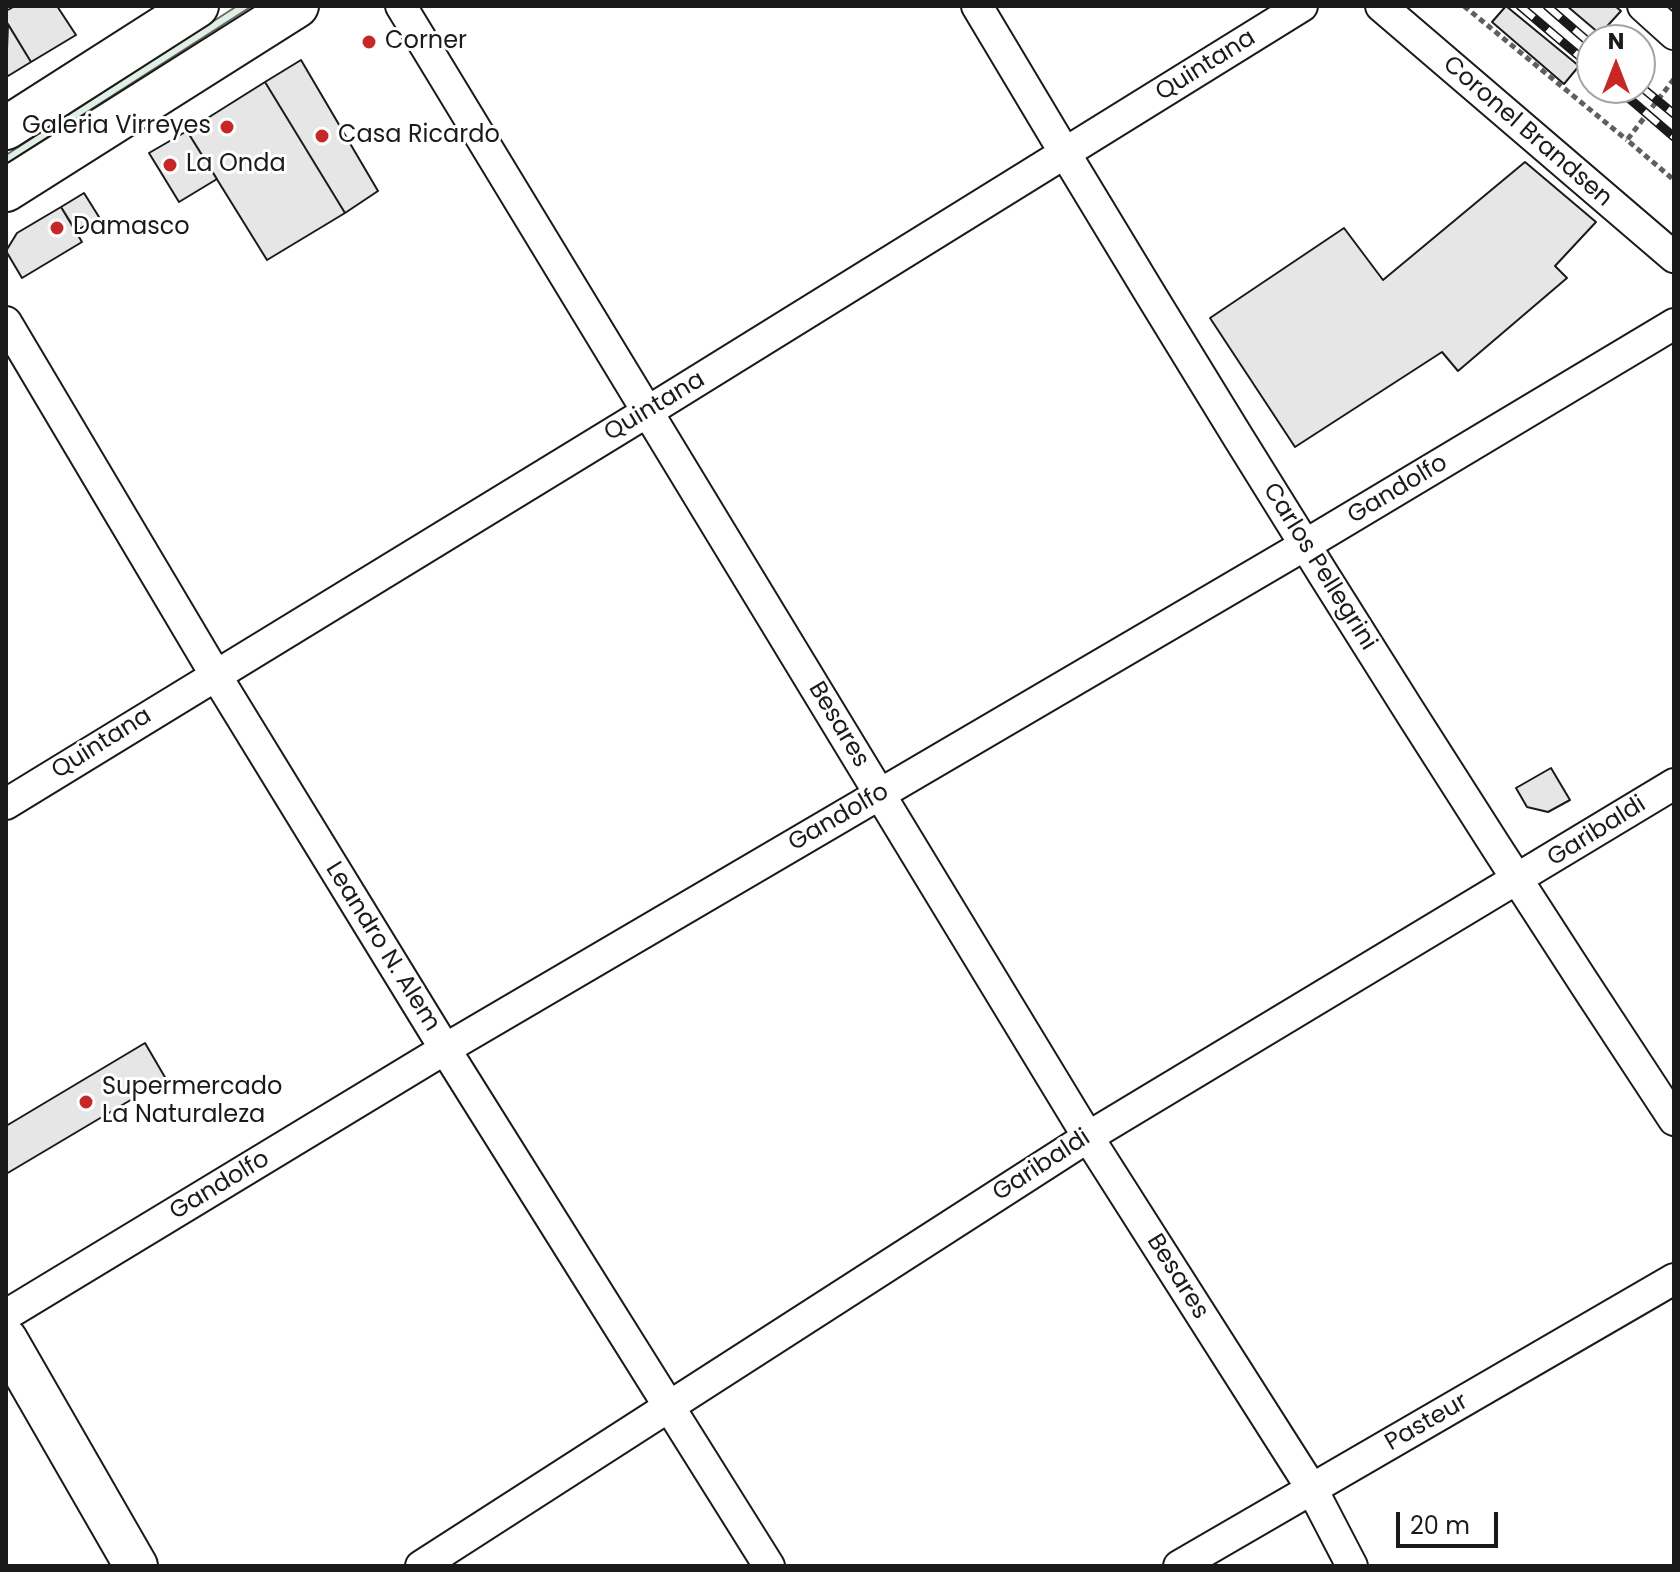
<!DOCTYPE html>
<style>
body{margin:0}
#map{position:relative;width:1680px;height:1572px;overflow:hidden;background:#fff;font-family:Poppins,sans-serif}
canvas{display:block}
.frame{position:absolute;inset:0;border:8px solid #1a1a1a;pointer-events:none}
.north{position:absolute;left:1576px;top:24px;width:80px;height:80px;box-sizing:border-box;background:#fff;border:2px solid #a3a3a3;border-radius:50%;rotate:0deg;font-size:22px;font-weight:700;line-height:32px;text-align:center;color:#1a1a1a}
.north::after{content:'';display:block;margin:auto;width:28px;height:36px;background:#c62828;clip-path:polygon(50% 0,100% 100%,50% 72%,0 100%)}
.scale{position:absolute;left:1396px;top:1512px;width:102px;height:36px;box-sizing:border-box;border:4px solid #1a1a1a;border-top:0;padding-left:10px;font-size:24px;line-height:28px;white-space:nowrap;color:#1a1a1a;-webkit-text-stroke:6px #fff;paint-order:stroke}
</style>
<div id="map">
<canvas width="1680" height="1572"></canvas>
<div class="frame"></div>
<div class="north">N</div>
<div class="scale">20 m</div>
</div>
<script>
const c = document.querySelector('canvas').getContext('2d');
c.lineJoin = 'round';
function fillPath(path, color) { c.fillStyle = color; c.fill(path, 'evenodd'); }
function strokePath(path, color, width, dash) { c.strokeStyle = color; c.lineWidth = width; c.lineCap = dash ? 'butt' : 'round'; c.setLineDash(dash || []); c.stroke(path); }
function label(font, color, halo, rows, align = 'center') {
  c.font = font + ' Poppins,sans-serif'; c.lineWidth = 6; c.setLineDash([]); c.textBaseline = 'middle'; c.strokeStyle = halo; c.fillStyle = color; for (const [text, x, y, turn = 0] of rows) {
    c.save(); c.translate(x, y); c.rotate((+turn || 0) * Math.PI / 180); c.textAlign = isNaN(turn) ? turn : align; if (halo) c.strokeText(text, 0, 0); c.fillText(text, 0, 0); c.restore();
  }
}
const green = new Path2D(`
 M 237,6 L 252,6 L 6,164 L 6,155 Z`);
fillPath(green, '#e0efe3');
strokePath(green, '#6a6a6a', 2);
const building = new Path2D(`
 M 15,6 L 57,6 L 76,35 L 31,62 L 6,21 L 6,11 Z
 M 1506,6 L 1579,66 L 1564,84 L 1492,22 Z
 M 1567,6 L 1615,6 L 1621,11 L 1600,34 Z
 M 8,24 L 31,62 L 8,76 L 6,74 Z
 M 301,60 L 378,191 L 345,213 L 265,82 Z
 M 265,82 L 345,213 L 267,260 L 187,131 Z
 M 187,131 L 217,179 L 179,202 L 149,153 Z
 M 1525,162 L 1596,222 L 1555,266 L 1567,278 L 1458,371 L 1442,352 L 1295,447 L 1210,318 L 1344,228 L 1383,280 Z
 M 84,193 L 99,217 L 76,231 L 61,207 Z
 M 61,207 L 82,242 L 22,278 L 6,251 L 17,233 Z
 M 1551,768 L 1570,800 L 1548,812 L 1527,807 L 1516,788 Z
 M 145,1043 L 166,1079 L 6,1174 L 6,1126 Z`);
fillPath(building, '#e6e6e6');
strokePath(building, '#1a1a1a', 2);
const minor = new Path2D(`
 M 401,6 L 1088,1137 L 1312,1489 L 1352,1566
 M 977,6 C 1201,383 1433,755 1674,1120
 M 1381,6 L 1674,257
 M 1643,6 L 1674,34
 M 6,322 L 215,674 L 445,1049 L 769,1566
 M 6,804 L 647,412 L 1302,6
 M 6,1315 L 445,1049 L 1305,545 L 1674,324
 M 421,1566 L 1088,1137 L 1674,784
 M 1179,1566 L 1674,1279`);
const secondary = new Path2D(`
 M 6,128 L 197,6
 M 6,190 L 297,6
 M 6,1340 L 136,1566`);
strokePath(minor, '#1a1a1a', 34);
strokePath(secondary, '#1a1a1a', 46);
strokePath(new Path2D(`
 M 1464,6 L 1627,140
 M 1674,79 L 1627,140 L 1674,180`), '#5f5f5f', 5, [6, 4]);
strokePath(minor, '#fff', 30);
strokePath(secondary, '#fff', 42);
const rail = new Path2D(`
 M 1520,6 L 1592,67
 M 1547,6 L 1592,45
 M 1640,86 L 1674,114
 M 1617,88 L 1674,137`);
strokePath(rail, '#1a1a1a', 9);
strokePath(rail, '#fff', 6, [18]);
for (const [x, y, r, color] of [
 [369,42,8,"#c62828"],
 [227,127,8,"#c62828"],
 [322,136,8,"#c62828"],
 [170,165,8,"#c62828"],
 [57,228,8,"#c62828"],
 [86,1102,8,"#c62828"]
]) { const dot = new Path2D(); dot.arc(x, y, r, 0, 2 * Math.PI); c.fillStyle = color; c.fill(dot); strokePath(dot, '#fff', 3); }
label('24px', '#1a1a1a', '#fff', [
 ["Corner",385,42],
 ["Galeria Virreyes",211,127,"right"],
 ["Casa Ricardo",338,136],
 ["La Onda",186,165],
 ["Damasco",73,228],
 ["Supermercado",102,1088],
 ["La Naturaleza",102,1116]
], 'left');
label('24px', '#1a1a1a', '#fff', [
 ["Quintana",1206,66,-32],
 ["Coronel Brandsen",1527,132,41],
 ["Quintana",655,407,-31],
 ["Gandolfo",1398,490,-31],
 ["Carlos Pellegrini",1319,567,58],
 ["Besares",838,725,59],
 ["Quintana",102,744,-32],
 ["Gandolfo",839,818,-30],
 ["Garibaldi",1597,832,-32],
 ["Leandro N. Alem",382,947,58],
 ["Garibaldi",1042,1166,-33],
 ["Gandolfo",220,1186,-31],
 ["Besares",1177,1277,58],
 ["Pasteur",1427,1423,-30]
]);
</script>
